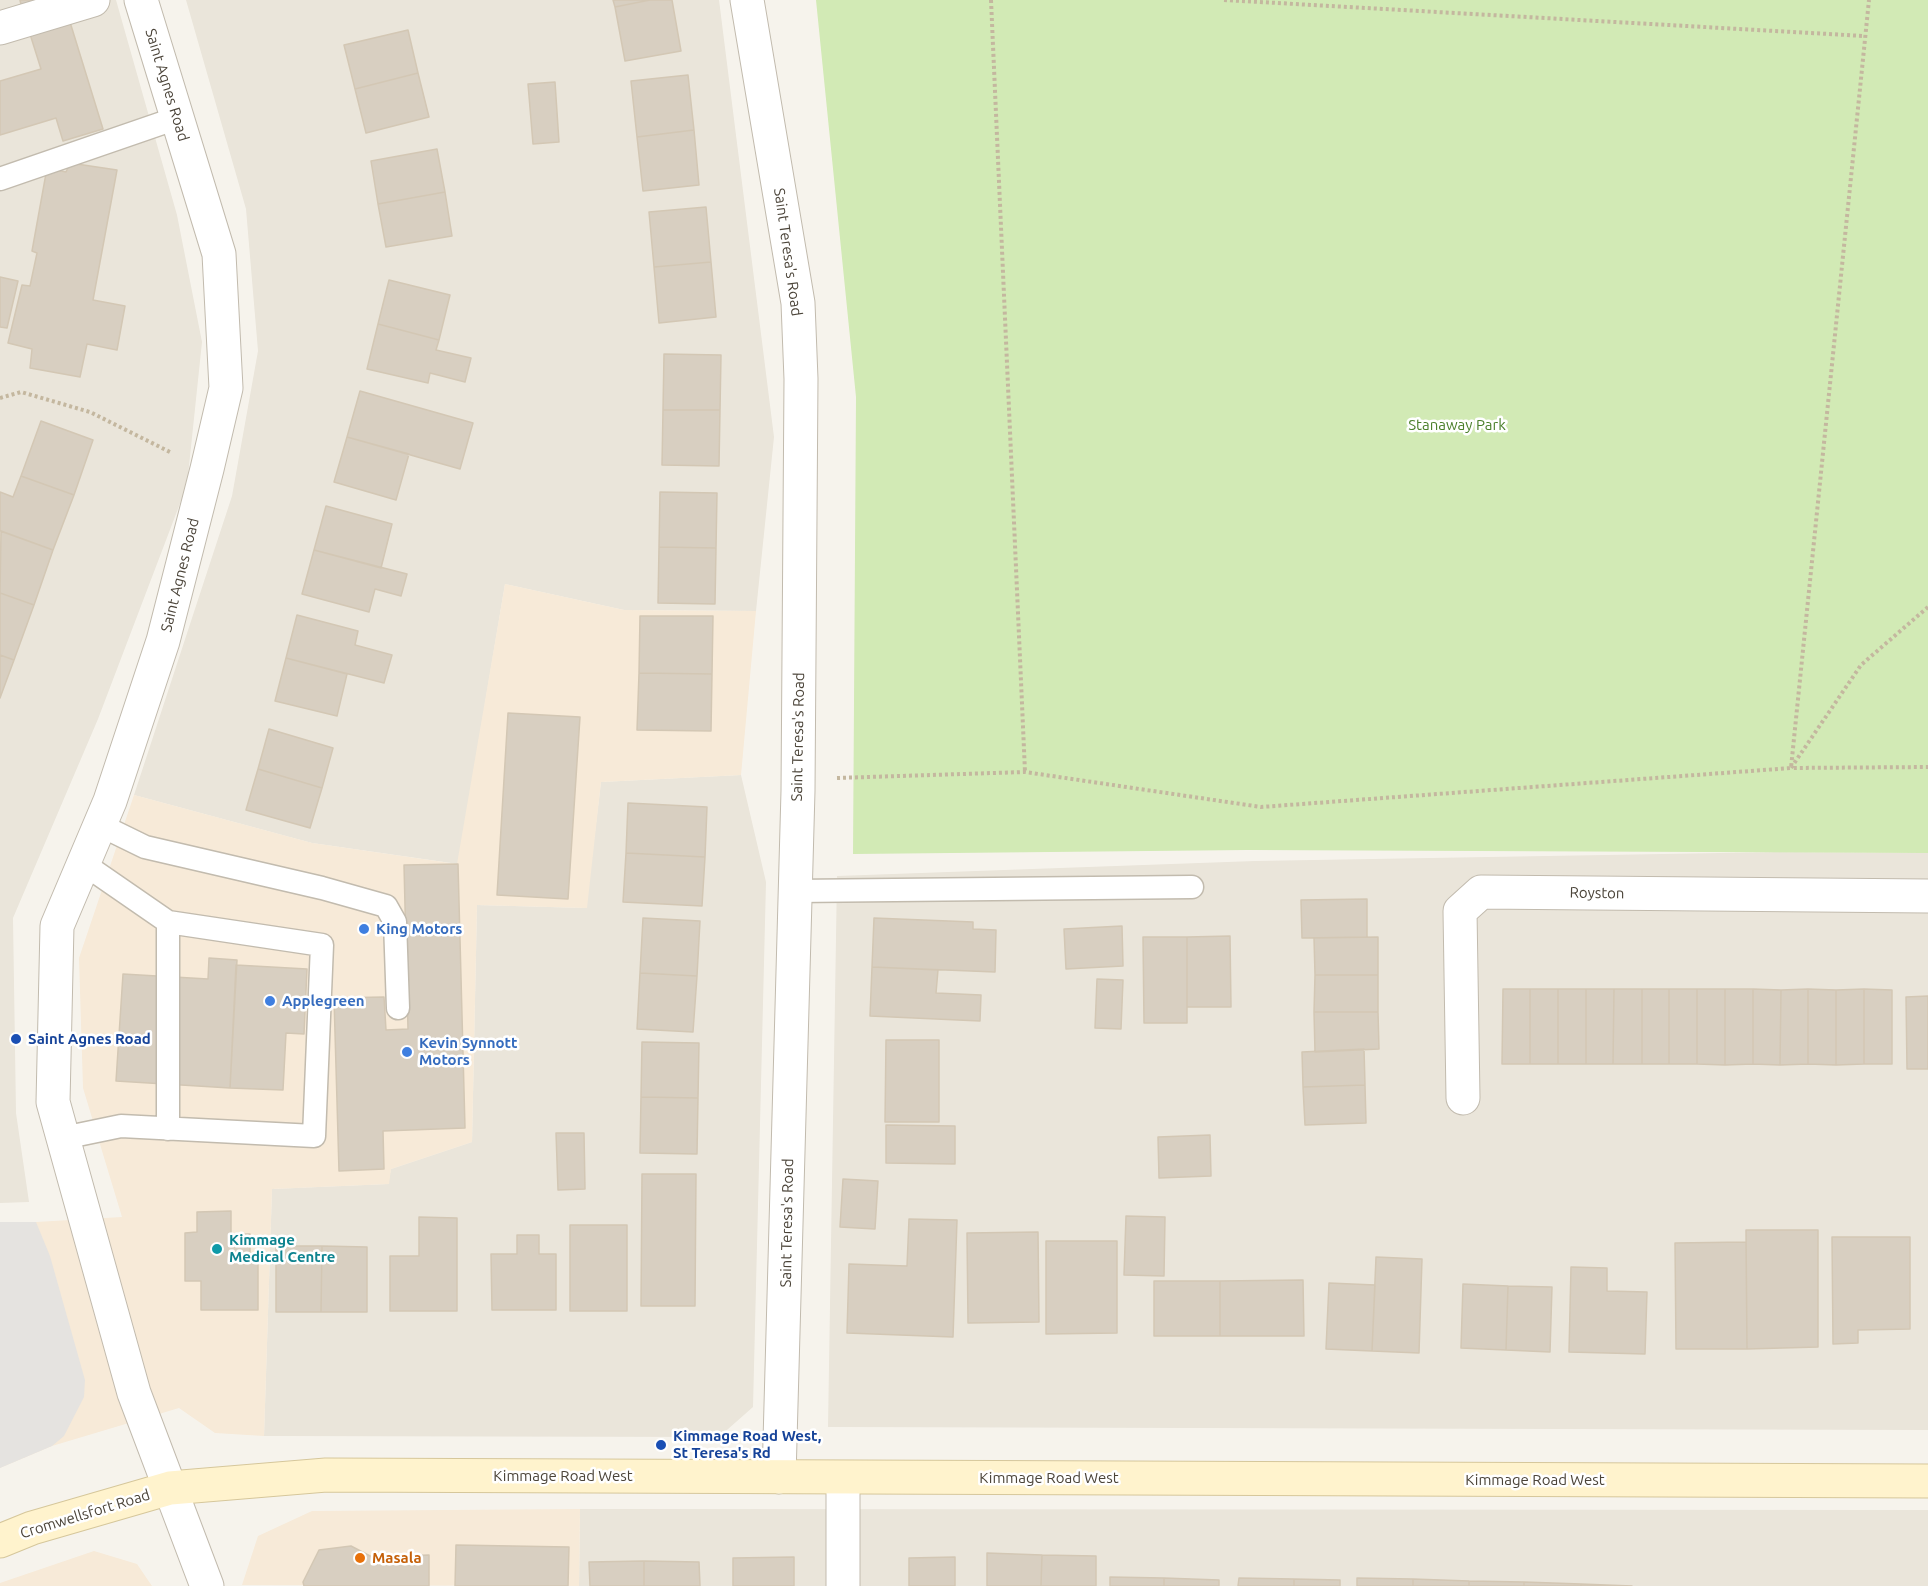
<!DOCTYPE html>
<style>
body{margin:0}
canvas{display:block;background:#f6f3ec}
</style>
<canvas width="1928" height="1586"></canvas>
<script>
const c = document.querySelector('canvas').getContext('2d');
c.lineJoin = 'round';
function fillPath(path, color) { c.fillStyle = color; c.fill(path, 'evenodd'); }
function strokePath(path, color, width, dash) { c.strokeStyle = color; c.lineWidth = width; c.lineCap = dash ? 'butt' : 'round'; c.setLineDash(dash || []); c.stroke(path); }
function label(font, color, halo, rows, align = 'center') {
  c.font = font + ' Ubuntu,sans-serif'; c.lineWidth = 5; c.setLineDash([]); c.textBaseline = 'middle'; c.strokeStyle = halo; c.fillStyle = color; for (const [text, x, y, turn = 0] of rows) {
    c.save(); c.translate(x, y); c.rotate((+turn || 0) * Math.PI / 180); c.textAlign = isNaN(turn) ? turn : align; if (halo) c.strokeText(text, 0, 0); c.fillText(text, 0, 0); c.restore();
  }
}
fillPath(new Path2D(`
 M 0,0 L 116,0 L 177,215 L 202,342 L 187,485 L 98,719 L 13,918 L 16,1113 L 29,1202 L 0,1203 Z
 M 186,0 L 719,0 L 774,437 L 756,611 L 624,610 L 505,584 L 458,864 L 312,843 L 134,795 L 232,496 L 258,351 L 246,209 Z
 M 741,775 L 766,882 L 753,1407 L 719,1437 L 264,1436 L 272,1189 L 388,1184 L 391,1169 L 472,1142 L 477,905 L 586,908 L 601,782 Z
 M 1780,852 L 1928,853 L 1928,1430 L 828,1427 L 837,876 L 1255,861 Z
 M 580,1509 L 1928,1510 L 1928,1586 L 579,1586 Z`), '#eae5da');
fillPath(new Path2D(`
 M 505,584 L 624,610 L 756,611 L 741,775 L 601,782 L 587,908 L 477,905 L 472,1142 L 391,1169 L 389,1184 L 272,1189 L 264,1436 L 215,1433 L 179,1408 L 52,1446 L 0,1468 L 0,1222 L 36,1222 L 122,1217 L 83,1088 L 79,958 L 134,795 L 312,843 L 457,864 Z
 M 580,1509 L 579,1586 L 242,1585 L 258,1536 L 312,1511 Z
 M 94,1551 L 137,1564 L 152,1586 L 0,1586 L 0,1583 Z`), '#f7ead8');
fillPath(new Path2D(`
 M 816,0 L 1928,0 L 1928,853 L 1248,850 L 853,854 L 856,397 Z`), '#d2eab5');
fillPath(new Path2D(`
 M 0,1222 L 36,1222 L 50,1256 L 85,1380 L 84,1397 L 64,1436 L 52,1446 L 0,1468 Z`), '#e5e3e0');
const building = new Path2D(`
 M 20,0 L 52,0 L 22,9 Z
 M 613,0 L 650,0 L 615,7 Z
 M 650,0 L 672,0 L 681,51 L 625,61 L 615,7 Z
 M 70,22 L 103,129 L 63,141 L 56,118 L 0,135 L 0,81 L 41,69 L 30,34 Z
 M 408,30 L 418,73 L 355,89 L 344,45 Z
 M 418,73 L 429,117 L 366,133 L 355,89 Z
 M 688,75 L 694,130 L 637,137 L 631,81 Z
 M 555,82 L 559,142 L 533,144 L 528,84 Z
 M 694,130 L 699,185 L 643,191 L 637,137 Z
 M 437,149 L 445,192 L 378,204 L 371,161 Z
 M 70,163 L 117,170 L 93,300 L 125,306 L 117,350 L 87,344 L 80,377 L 30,368 L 32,349 L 8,343 L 22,285 L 30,286 L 37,253 L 32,251 L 47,168 L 66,172 Z
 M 445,192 L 452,236 L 386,247 L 378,204 Z
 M 706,207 L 711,262 L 654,267 L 649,212 Z
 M 711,262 L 716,317 L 659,323 L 654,267 Z
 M 0,277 L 18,281 L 7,328 L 0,327 Z
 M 389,280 L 450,295 L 439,340 L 378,324 Z
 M 378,324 L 439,340 L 436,350 L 471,358 L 465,382 L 430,373 L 428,383 L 367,369 Z
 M 664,354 L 721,355 L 720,410 L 663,410 Z
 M 360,391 L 473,423 L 460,469 L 347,437 Z
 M 663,410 L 720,410 L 719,466 L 662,465 Z
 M 41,421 L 93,440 L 74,495 L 21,476 Z
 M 347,437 L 409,454 L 396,500 L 334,482 Z
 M 21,476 L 74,495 L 53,550 L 0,531 L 0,492 L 13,497 Z
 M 660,492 L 717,493 L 716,548 L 659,547 Z
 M 326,506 L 392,524 L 381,568 L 314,550 Z
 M 1,531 L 53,550 L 34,605 L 0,593 Z
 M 659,547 L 716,548 L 715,604 L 658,603 Z
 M 314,550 L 407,574 L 401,596 L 375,589 L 369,612 L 302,594 Z
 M 0,593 L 34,605 L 14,660 L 0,655 Z
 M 297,615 L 358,631 L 355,645 L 392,655 L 384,683 L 286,658 Z
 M 640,616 L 713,616 L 712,674 L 639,673 Z
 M 0,655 L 14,660 L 0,698 Z
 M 286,658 L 347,674 L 337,716 L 275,701 Z
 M 639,673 L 712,674 L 711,731 L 637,730 Z
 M 508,713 L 580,717 L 568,899 L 497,895 Z
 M 269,729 L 333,748 L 322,788 L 258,769 Z
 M 258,769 L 322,788 L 310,828 L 246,810 Z
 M 628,803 L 707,807 L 705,857 L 626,853 Z
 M 626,853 L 705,857 L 702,906 L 623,902 Z
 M 458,864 L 465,1128 L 383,1131 L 384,1169 L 339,1171 L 334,998 L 384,997 L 386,1030 L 408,1029 L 404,865 Z
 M 1367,899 L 1367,937 L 1302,938 L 1301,900 Z
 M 643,918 L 700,921 L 697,976 L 640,973 Z
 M 874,918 L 973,922 L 973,929 L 996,930 L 995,972 L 872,967 Z
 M 1122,926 L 1123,966 L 1066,969 L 1064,929 Z
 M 1230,936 L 1231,1007 L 1187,1007 L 1187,937 Z
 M 1143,937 L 1187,937 L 1187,1023 L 1144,1023 Z
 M 1378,937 L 1378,975 L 1315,975 L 1314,938 Z
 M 209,958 L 237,960 L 230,1088 L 116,1081 L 123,974 L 208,979 Z
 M 236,965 L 307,969 L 304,1034 L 286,1033 L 283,1090 L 230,1088 Z
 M 872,967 L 938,970 L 936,993 L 981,995 L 980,1021 L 870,1016 Z
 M 640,973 L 697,976 L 693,1032 L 637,1029 Z
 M 1315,975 L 1378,975 L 1378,1012 L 1314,1012 Z
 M 1097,979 L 1123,980 L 1121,1029 L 1095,1028 Z
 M 1503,989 L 1530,989 L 1530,1064 L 1502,1064 Z
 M 1530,989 L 1558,989 L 1558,1064 L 1530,1064 Z
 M 1558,989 L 1586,989 L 1586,1064 L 1558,1064 Z
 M 1586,989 L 1614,989 L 1613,1064 L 1586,1064 Z
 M 1614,989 L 1642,989 L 1642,1064 L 1613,1064 Z
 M 1642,989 L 1669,989 L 1669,1064 L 1642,1064 Z
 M 1669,989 L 1697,989 L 1697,1064 L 1669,1064 Z
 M 1697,989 L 1725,989 L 1725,1065 L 1697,1064 Z
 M 1725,989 L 1753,989 L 1753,1064 L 1725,1065 Z
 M 1753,989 L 1781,990 L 1780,1065 L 1753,1064 Z
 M 1808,989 L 1836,990 L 1836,1065 L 1808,1064 Z
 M 1808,989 L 1808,1064 L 1780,1065 L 1781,990 Z
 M 1864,989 L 1892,990 L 1892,1064 L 1864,1064 Z
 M 1864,989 L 1864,1064 L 1836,1065 L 1836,990 Z
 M 1928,996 L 1928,1069 L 1907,1069 L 1906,997 Z
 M 1314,1012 L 1378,1012 L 1379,1049 L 1315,1052 Z
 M 886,1040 L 939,1040 L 939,1122 L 885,1122 Z
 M 642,1042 L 699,1043 L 698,1098 L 641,1097 Z
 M 1364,1049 L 1365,1085 L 1303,1087 L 1302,1052 Z
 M 1365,1085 L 1366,1123 L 1305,1125 L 1303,1087 Z
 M 641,1097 L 698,1098 L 697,1154 L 640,1153 Z
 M 886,1125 L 955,1126 L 955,1164 L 886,1163 Z
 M 556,1133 L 584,1133 L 585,1189 L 558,1190 Z
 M 1210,1135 L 1211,1176 L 1159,1178 L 1158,1137 Z
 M 642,1174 L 696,1174 L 695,1306 L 641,1306 Z
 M 843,1179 L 878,1181 L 875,1229 L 840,1227 Z
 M 231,1211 L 231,1234 L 250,1234 L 250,1263 L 258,1263 L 258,1310 L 201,1310 L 201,1281 L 185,1281 L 185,1233 L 197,1232 L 197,1212 Z
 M 1126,1216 L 1165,1217 L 1164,1276 L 1124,1275 Z
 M 419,1217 L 457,1218 L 457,1311 L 390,1311 L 390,1256 L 419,1256 Z
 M 909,1219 L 957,1220 L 953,1337 L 847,1333 L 849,1264 L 907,1266 Z
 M 570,1225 L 627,1225 L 627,1311 L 570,1311 Z
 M 1746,1230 L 1818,1230 L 1818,1347 L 1747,1349 Z
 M 1038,1232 L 1039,1322 L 968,1323 L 967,1233 Z
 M 517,1235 L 539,1235 L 539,1254 L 556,1254 L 556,1310 L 492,1310 L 491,1254 L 517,1254 Z
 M 1832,1237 L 1910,1237 L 1910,1329 L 1858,1330 L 1858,1343 L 1833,1344 Z
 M 1046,1241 L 1117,1241 L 1117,1333 L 1046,1334 Z
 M 1746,1242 L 1747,1349 L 1676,1349 L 1675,1243 Z
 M 276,1246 L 322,1246 L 321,1312 L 276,1312 Z
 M 322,1246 L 367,1247 L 367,1312 L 321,1312 Z
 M 1376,1257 L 1422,1259 L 1419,1353 L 1372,1351 Z
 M 1571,1267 L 1607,1268 L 1607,1291 L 1647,1292 L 1645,1354 L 1569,1352 Z
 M 1303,1280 L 1304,1336 L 1220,1336 L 1220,1281 Z
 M 1154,1281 L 1220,1281 L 1220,1336 L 1154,1336 Z
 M 1329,1283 L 1375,1285 L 1372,1351 L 1326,1349 Z
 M 1463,1284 L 1508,1286 L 1506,1350 L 1461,1348 Z
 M 1508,1286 L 1552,1287 L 1550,1352 L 1506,1350 Z
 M 456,1545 L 569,1547 L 568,1586 L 455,1586 Z
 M 351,1546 L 372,1557 L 429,1555 L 429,1586 L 304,1586 L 303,1582 L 319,1550 Z
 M 987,1553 L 1042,1555 L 1041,1586 L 987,1586 Z
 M 1042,1555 L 1096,1556 L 1096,1586 L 1041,1586 Z
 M 794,1557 L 794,1586 L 733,1586 L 733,1558 Z
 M 955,1557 L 955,1586 L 909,1586 L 909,1558 Z
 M 644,1561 L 644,1586 L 590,1586 L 589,1562 Z
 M 644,1561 L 699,1562 L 700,1586 L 644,1586 Z
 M 1110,1577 L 1164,1578 L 1164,1586 L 1110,1586 Z
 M 1164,1578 L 1219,1580 L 1219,1586 L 1164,1586 Z
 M 1239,1578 L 1294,1579 L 1294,1586 L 1238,1586 Z
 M 1357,1578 L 1413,1579 L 1413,1586 L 1357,1586 Z
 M 1294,1579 L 1340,1580 L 1340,1586 L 1294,1586 Z
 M 1413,1579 L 1469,1581 L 1469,1586 L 1413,1586 Z
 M 1469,1581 L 1524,1582 L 1524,1586 L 1469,1586 Z
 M 1524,1582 L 1581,1584 L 1581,1586 L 1524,1586 Z
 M 1581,1584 L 1632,1586 L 1581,1586 Z`);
fillPath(building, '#d8cfc1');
strokePath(building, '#d3c7b4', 1.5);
const service = new Path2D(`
 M 0,179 L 177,118
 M 100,825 L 145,847 L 322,888 L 386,906 L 395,922 L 398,1008
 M 795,891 L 1192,887
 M 168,1129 L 168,922
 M 63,1138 L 121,1126 L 314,1136 L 322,945 L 168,922 L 84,864`);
const minor = new Path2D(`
 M 747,0 L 798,303 L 801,379 L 798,791 L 779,1477
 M 0,28 L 93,0
 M 1463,1098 L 1460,911 L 1481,892 L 1928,896
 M 843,1586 L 843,1478`);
const tertiary = new Path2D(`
 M 141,0 L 219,254 L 226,388 L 207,469 L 163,641 L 110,801 L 57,926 L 53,1102 L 134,1393 L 207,1586`);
const secondary = new Path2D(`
 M 0,1541 L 32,1528 L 170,1488 L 326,1475 L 1928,1481`);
strokePath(service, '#c2bbae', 25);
strokePath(minor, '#c2bbae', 35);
strokePath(tertiary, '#c2bbae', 35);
strokePath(secondary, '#d6c79b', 35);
strokePath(new Path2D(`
 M 991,0 L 1025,772
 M 1224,0 L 1864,36
 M 0,398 L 21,392 L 90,412 L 170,452
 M 1928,607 L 1861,665 L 1791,768 L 1928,767
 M 837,778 L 1025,772 L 1261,807 L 1791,768 L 1869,0`), '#c4b79f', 4, [3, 3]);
strokePath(service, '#fff', 22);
strokePath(minor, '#fff', 33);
strokePath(tertiary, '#fff', 33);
strokePath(secondary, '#fff3cd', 33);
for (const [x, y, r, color] of [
 [364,929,6,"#3f7fe0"],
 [270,1001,6,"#3f7fe0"],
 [16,1039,6,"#1a4fb4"],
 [407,1052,6,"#3f7fe0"],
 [217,1249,6,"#0f9aa8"],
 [661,1445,6,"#1a4fb4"],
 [360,1558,6,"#e8710a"]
]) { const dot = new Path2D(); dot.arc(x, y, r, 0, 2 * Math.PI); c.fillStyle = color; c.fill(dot); strokePath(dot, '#fff', 2); }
label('15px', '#4b4439', '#fff', [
 ["Saint Agnes Road",167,85,73],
 ["Saint Teresa's Road",788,252,82],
 ["Saint Agnes Road",180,575,-76],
 ["Saint Teresa's Road",798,737,-89],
 ["Royston",1597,893,1],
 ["Saint Teresa's Road",787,1223,-89],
 ["Kimmage Road West",563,1476],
 ["Kimmage Road West",1049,1478],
 ["Kimmage Road West",1535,1480],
 ["Cromwellsfort Road",85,1514,-17]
]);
label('15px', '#4a7f2a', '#fff', [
 ["Stanaway Park",1457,425]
]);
label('bold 15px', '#366cbe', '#fff', [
 ["King Motors",376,929],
 ["Applegreen",282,1001],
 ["Kevin Synnott",419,1043],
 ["Motors",419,1060]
], 'left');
label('bold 15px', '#164399', '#fff', [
 ["Saint Agnes Road",28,1039],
 ["Kimmage Road West,",673,1436],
 ["St Teresa's Rd",673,1453]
], 'left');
label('bold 15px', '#0d838f', '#fff', [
 ["Kimmage",229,1240],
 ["Medical Centre",229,1257]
], 'left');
label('bold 15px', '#c56008', '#fff', [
 ["Masala",372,1558]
], 'left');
</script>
